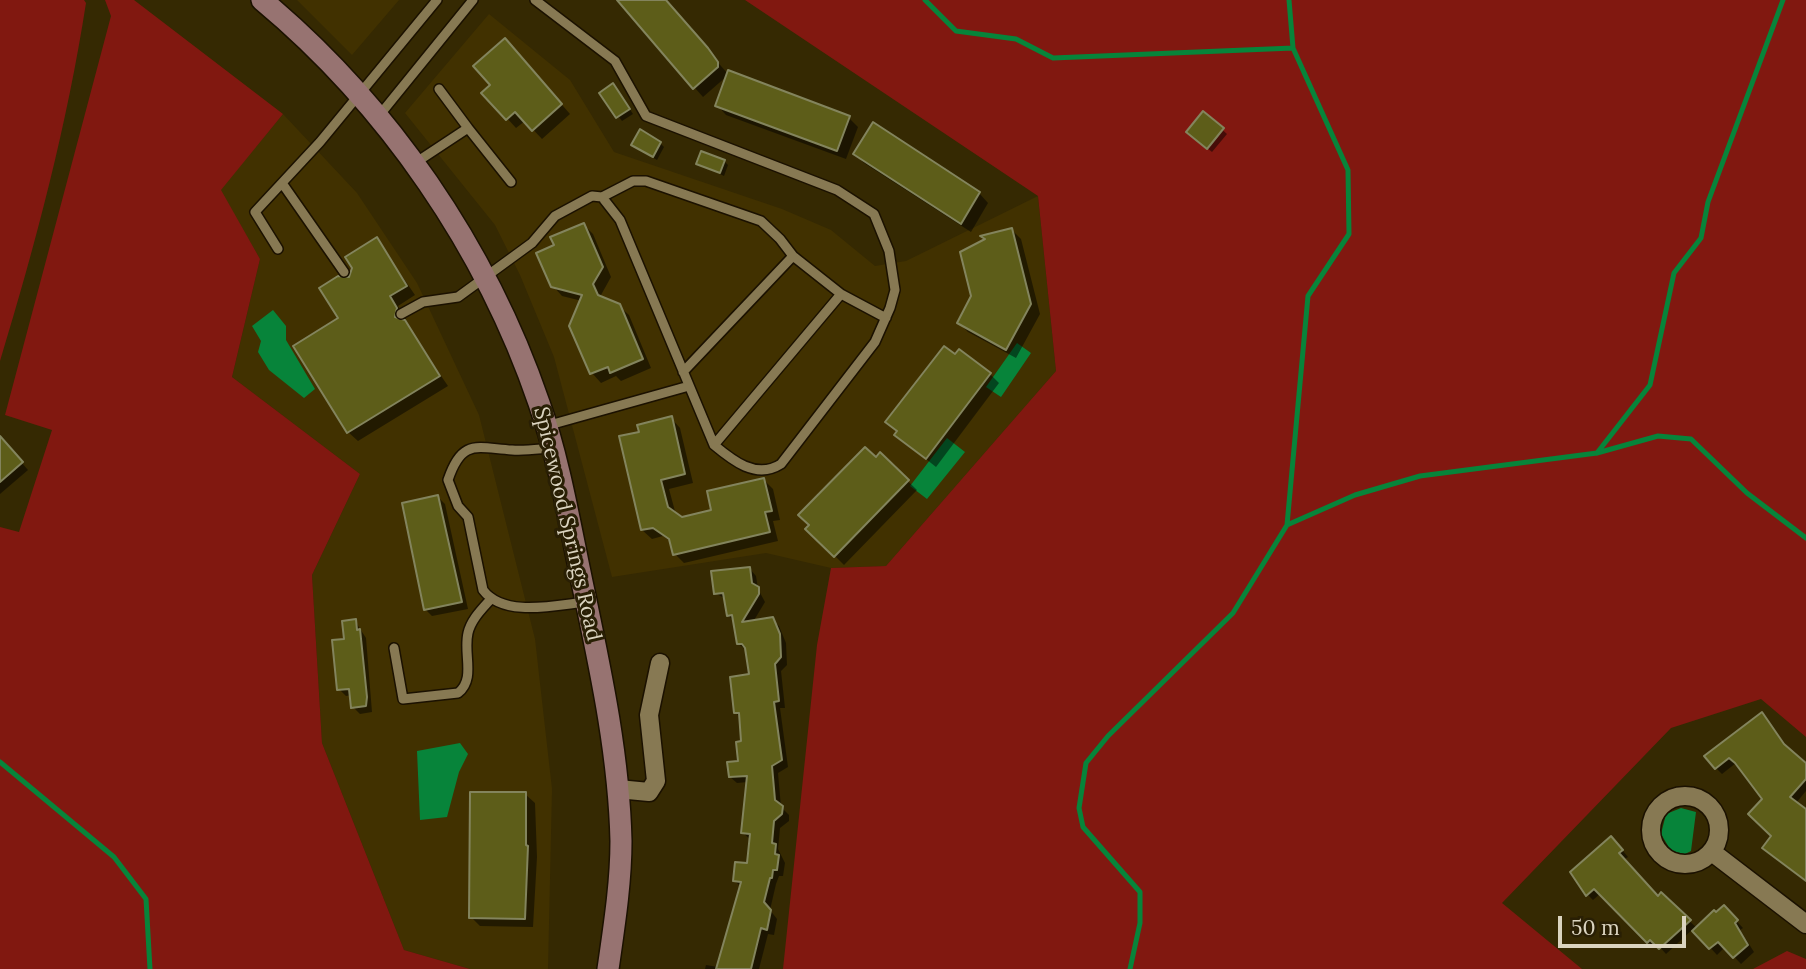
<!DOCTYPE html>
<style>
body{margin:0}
#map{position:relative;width:1806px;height:969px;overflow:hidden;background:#352902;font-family:Lora,serif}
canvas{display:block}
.scale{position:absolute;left:1558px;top:916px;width:128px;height:32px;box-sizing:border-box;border:4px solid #dbd4c0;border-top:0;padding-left:9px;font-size:21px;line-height:24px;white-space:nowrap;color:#dbd4c0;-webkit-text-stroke:5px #291f04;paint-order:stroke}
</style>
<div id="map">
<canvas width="1806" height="969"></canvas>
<div class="scale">50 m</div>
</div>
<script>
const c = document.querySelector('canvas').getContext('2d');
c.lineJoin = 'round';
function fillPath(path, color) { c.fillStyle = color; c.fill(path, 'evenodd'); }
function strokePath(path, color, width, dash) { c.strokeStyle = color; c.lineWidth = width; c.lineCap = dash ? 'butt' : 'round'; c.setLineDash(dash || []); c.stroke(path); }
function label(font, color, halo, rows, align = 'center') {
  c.font = font + ' Lora,serif'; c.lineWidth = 6; c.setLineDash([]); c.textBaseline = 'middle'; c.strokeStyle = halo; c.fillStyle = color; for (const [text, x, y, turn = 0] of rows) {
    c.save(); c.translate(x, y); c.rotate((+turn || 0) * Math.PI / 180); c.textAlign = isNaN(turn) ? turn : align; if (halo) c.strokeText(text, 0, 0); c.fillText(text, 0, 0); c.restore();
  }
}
fillPath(new Path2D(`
 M 297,0 L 399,0 L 352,55 Z
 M 489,14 L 570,80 L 614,152 L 782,209 L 831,230 L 875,266 L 906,261 L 1038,196 L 1056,371 L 886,566 L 831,568 L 766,553 L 612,577 L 554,357 L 520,275 L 495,225 L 405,113 Z
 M 283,114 L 357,193 L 417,283 L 479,415 L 535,639 L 552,789 L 548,969 L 470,969 L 404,950 L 322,743 L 312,575 L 360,474 L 232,377 L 260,259 L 220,190 Z`), '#413100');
fillPath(new Path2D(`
 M 0,0 L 84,0 L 86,3 C 67,125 36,243 0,361 Z
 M 105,0 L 134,0 L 283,114 L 221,190 L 260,259 L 232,377 L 360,474 L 312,575 L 322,743 L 404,950 L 470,969 L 0,969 L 0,527 L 19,532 L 52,430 L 5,415 L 111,16 Z
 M 745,0 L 1806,0 L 1806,737 L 1761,699 L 1671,728 L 1502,903 L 1582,969 L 783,969 L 817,645 L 831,568 L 886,566 L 1056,371 L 1038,196 Z
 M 1787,951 L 1806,959 L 1806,969 L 1753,969 Z`), '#811810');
fillPath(new Path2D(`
 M 273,310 L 286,326 L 286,340 L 315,389 L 304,398 L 269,370 L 258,352 L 261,341 L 252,326 Z
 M 1017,343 L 1031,353 L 1001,397 L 986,387 Z
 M 947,438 L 965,452 L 927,499 L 910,486 Z
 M 460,743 L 468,754 L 459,772 L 447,817 L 420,820 L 417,751 Z
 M 1681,808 L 1696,812 L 1691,851 L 1685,854 L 1671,851 L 1661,834 L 1666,814 Z`), '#07843a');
fillPath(new Path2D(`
 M 617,0 L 663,0 L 728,74 L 849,118 L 858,127 L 846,159 L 726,115 L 717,105 L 727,76 L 703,97 Z
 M 514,50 L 570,114 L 542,139 L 525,121 L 516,128 L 484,93 L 493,85 Z
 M 617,90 L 633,114 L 622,121 L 601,93 Z
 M 1204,113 L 1227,134 L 1212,152 L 1192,136 Z
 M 660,143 L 664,147 L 657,160 L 638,149 Z
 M 855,154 L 979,193 L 988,203 L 971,232 L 864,163 Z
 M 724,161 L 728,165 L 724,176 L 698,163 Z
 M 584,225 L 593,234 L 611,277 L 601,295 L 604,299 L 619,306 L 629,315 L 651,368 L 621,381 L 616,376 L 601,383 L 592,373 L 571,326 L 582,301 L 562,296 L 553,286 L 556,246 Z
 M 1012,230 L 1021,239 L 1040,314 L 1016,358 L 968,332 L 959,323 Z
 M 377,240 L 415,295 L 398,306 L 406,319 L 404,322 L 448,386 L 358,441 L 348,432 L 340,319 L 350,279 Z
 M 990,374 L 999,383 L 936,467 L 896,435 Z
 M 671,418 L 680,428 L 693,483 L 669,489 L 676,515 L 682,519 L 713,511 L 764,480 L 773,489 L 780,520 L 773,521 L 778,541 L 684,563 L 675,554 L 672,542 L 663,536 L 652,539 L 642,530 L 641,433 Z
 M 0,438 L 28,470 L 0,494 Z
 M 880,454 L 917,490 L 844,565 L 808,529 Z
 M 438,497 L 445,504 L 468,609 L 432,616 L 425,609 Z
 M 750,569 L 756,576 L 758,589 L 765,602 L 753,622 L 772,619 L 779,626 L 786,643 L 787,665 L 781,671 L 785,708 L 780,708 L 788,767 L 778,773 L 781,807 L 789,815 L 789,821 L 780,828 L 778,849 L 785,863 L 783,876 L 779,876 L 776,884 L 770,910 L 777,919 L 774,935 L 768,934 L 759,969 L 705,969 L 706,965 L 718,967 L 741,887 L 734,880 L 749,865 L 750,839 L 743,833 L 748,782 L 737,783 L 730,777 L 739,763 L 743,743 L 741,718 L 736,713 L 751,676 L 747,650 L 738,644 L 735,622 L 728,615 L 726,599 L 715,593 Z
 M 355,621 L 366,638 L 372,712 L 360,714 L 353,707 L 352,695 L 346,696 L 339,689 L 346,640 Z
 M 1767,720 L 1789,750 L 1806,766 L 1806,791 L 1796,803 L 1806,811 L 1806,882 L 1770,853 L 1773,836 L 1764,800 L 1736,763 L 1722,774 L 1716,768 Z
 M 525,794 L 535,803 L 537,857 L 533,927 L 480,926 L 471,917 Z
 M 1617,844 L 1628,857 L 1623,860 L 1658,898 L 1661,895 L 1697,928 L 1724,908 L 1743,928 L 1740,930 L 1754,952 L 1741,964 L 1725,947 L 1717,955 L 1693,929 L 1666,954 L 1657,944 L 1654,948 L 1601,893 L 1593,900 L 1587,894 Z`), '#0007');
strokePath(new Path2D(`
 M 925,0 L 956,31 L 1016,39 L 1053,58 L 1293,48
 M 1597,453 L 1650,385 L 1674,273 L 1701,238 L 1708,202 L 1783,0
 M 1287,525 L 1355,495 L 1420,476 L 1597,453 L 1658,436 L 1691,439 L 1747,493 L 1806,538
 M 0,762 L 114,857 L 146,899 L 150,969
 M 1130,969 L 1140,923 L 1140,892 L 1083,827 L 1079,808 L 1086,763 L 1108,736 L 1233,613 L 1287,525 L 1308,296 L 1349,234 L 1348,170 L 1293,48 L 1289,0`), '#07843a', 5);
const building = new Path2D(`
 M 617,0 L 666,0 L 708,48 L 718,62 L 718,67 L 693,89 Z
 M 505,38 L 562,104 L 532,131 L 515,112 L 506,120 L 481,93 L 490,85 L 473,66 Z
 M 728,70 L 850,116 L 837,151 L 715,106 Z
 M 613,83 L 630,109 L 616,118 L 599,93 Z
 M 1203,111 L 1224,128 L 1207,149 L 1186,132 Z
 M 873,122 L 980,192 L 961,224 L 853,154 Z
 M 640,129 L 661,142 L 653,157 L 631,145 Z
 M 701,151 L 725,160 L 720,173 L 696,164 Z
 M 584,223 L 603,267 L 593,284 L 598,295 L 620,304 L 643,359 L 610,373 L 608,367 L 590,374 L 569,326 L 582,295 L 551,287 L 536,253 L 554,245 L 550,237 Z
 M 1012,228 L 1031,304 L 1006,350 L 957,323 L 971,296 L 960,252 L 985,239 L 980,236 Z
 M 377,237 L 407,286 L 390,296 L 397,308 L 395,317 L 405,320 L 440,376 L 347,433 L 293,346 L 338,318 L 319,288 L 338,276 L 349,277 L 352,268 L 345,257 Z
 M 944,346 L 955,354 L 959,349 L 991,373 L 926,459 L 894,435 L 897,431 L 885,422 Z
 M 672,416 L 685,474 L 661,480 L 668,507 L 682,517 L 711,510 L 707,491 L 764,478 L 772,511 L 765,512 L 770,532 L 673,555 L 669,539 L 653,528 L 641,530 L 619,436 L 639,432 L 637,425 Z
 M 0,436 L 23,462 L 0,482 Z
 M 865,447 L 876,457 L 880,452 L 909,480 L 834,557 L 805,529 L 809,525 L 798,515 Z
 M 438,495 L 462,602 L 424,610 L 402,503 Z
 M 750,567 L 752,583 L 759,587 L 759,594 L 742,622 L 773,617 L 780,634 L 781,657 L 775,664 L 779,701 L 774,702 L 782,760 L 772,766 L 775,800 L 783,806 L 782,814 L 774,821 L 772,843 L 776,844 L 775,854 L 779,855 L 777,870 L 773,870 L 772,878 L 770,878 L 764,902 L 771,910 L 767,930 L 761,928 L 751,969 L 716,969 L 741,882 L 733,881 L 735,862 L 747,863 L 750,834 L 741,833 L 747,776 L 729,777 L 727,762 L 738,761 L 736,742 L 741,741 L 739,713 L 734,713 L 730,677 L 749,674 L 745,648 L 742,644 L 737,644 L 732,615 L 727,616 L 723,593 L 714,594 L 711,571 Z
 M 356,619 L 357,630 L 360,629 L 367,697 L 366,706 L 351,708 L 349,689 L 337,690 L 332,640 L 344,639 L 342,621 Z
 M 1762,712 L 1784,744 L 1806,763 L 1806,779 L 1790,797 L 1806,809 L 1806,881 L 1762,848 L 1771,836 L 1748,814 L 1762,799 L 1735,763 L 1729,758 L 1715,769 L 1704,756 Z
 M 470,792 L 526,792 L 526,845 L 528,846 L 525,919 L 469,918 Z
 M 1611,836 L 1623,850 L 1619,853 L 1658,896 L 1661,892 L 1691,920 L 1659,949 L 1650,940 L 1647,943 L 1594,889 L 1586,896 L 1570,872 Z
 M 1724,905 L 1738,920 L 1735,923 L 1748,945 L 1733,958 L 1718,942 L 1709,949 L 1692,931 L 1714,910 L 1716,912 Z`);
fillPath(building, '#5d5d19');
strokePath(building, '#83845d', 2);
const service = new Path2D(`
 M 378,117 L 473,0
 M 468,128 L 511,182
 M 415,163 L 468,128 L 439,89
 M 282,183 L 344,272
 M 602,197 L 633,181 L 646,181 L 761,221 L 780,239 L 793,256
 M 278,249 L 255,212 L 320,142 L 437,0
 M 401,314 L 423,302 L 458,297 L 532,243 L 555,216 L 592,196 L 602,197 L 620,220 L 714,445 C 732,460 756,480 781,464 L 875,342 L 890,308 L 895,290 L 889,251 L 874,214 L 837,190 L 646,116 L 615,61 L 535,0
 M 683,372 L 793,256 L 841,294 L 886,318
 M 546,426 L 689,386
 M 714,445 L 841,294
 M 551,448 C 538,449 525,451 512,450 C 477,448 462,438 448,480 L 458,506 L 468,517 L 483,590 C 504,618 556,605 586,602
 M 394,648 L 403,699 L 458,693 C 476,679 463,654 468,633 C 471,620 481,610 490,600`);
const minor = new Path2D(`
 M 618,789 L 649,792 L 656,781 L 649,715 L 660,663
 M1651 830a34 34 0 1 1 68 0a34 34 0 1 1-68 0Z
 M 1712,852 L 1806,924`);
const secondary = new Path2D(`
 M 262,0 C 388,105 486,248 539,403 C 561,465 571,532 585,596 C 602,677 619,758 621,841 C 621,883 614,927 608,969`);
strokePath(service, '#1b1100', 12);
strokePath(minor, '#1b1100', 21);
strokePath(secondary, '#1b1100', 24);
strokePath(service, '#877953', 9);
strokePath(minor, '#877953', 18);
strokePath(secondary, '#977371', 21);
label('21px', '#dbd4c0', '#291f04', [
 ["Spicewood Springs Road",567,524,77]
]);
</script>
